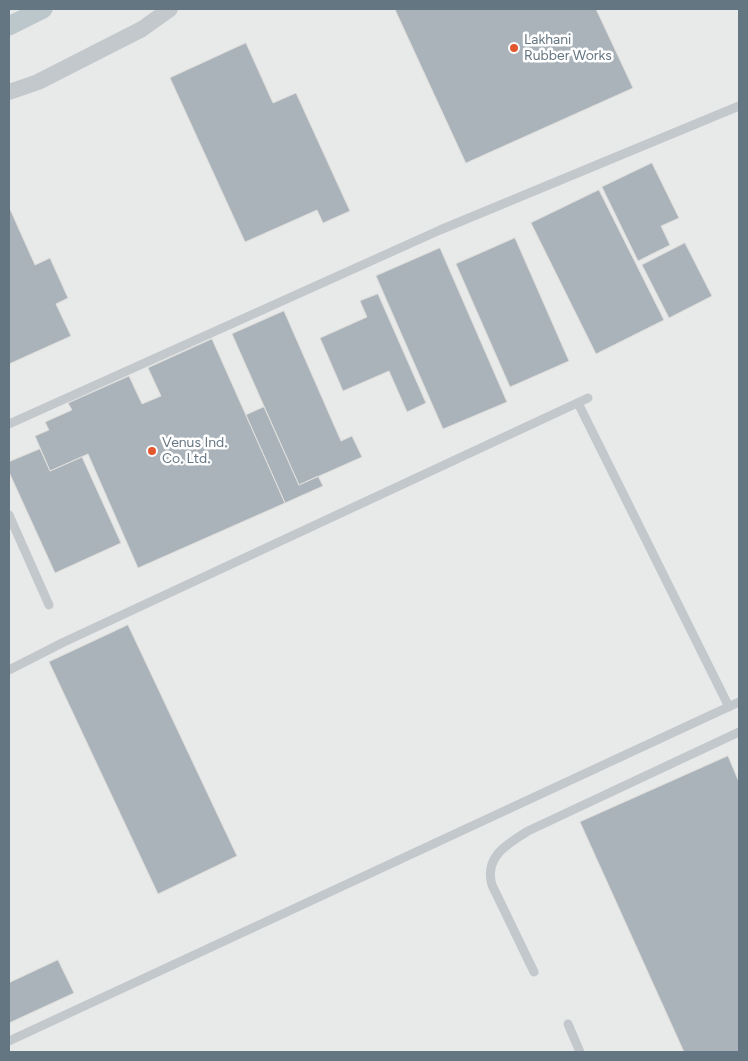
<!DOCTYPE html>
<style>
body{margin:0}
#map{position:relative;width:748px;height:1061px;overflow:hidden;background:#fafaf8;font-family:Figtree,sans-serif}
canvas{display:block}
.frame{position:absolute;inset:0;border:10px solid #657683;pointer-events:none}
</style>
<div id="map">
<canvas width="748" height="1061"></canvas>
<div class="frame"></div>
</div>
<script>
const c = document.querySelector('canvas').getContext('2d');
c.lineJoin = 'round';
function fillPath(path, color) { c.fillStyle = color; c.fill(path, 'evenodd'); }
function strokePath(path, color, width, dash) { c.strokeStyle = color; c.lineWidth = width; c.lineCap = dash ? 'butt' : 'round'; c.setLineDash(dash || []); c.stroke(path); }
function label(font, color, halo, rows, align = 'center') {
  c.font = font + ' Figtree,sans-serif'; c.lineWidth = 5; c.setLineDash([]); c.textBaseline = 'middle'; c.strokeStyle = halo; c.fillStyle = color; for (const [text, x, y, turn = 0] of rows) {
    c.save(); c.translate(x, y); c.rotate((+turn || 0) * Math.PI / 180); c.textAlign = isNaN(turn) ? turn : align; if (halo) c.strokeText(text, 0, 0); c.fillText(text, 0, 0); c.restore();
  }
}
fillPath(new Path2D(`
 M 9,9 L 739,9 L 739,1052 L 9,1052 Z`), '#e8e9e9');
strokePath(new Path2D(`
 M 9,26 L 43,9`), '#bbc7cb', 19);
const building = new Path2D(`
 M 395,9 L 596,9 L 633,88 L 466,163 Z
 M 246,43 L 273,103 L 296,93 L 350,211 L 323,223 L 317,210 L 245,242 L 170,78 Z
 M 652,163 L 679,218 L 661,226 L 670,245 L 638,261 L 602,187 Z
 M 599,190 L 664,320 L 596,354 L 531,223 Z
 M 9,207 L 35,265 L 50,258 L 68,298 L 56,304 L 71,336 L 9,364 Z
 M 515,238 L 569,361 L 510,387 L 456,264 Z
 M 685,243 L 712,296 L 669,318 L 642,265 Z
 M 440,248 L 507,402 L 443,429 L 376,276 Z
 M 378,294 L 426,403 L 407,412 L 389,371 L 343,391 L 320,338 L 367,317 L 360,301 Z
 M 284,311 L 341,441 L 352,436 L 362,457 L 299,485 L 232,334 Z
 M 212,339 L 285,503 L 138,568 L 88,454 L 50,471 L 35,436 L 49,430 L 45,422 L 72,410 L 68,403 L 129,376 L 142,404 L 161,396 L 148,368 Z
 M 264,407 L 299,485 L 318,476 L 323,486 L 285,503 L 246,415 Z
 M 40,449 L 50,471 L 82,457 L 121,543 L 55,573 L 9,472 L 9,462 Z
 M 128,625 L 237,856 L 158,894 L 49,662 Z
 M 728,756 L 739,782 L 739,1052 L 684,1052 L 580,822 Z
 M 58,960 L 74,993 L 9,1023 L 9,983 Z`);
fillPath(building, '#aab3b9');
strokePath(building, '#dcdcda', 1);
strokePath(new Path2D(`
 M 578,403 L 729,707
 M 9,424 L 440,230 L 739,106
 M 9,515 L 49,605
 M 9,670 L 64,642 L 588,398
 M 534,972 L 492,885 C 484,857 507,844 528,831 L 739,732
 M 568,1024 L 580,1052
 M 9,1041 L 739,702`), '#c3c8cc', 9);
strokePath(new Path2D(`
 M 9,92 L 38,82 L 142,29 L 170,9`), '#c3c8cc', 16);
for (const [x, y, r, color] of [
 [514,48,5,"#e4572e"],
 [152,451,5,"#e4572e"]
]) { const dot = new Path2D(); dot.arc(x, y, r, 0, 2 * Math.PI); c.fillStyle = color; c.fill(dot); strokePath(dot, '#fff', 2); }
label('14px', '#657683', '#fff', [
 ["Lakhani",524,40],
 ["Rubber Works",524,56],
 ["Venus Ind.",162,443],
 ["Co. Ltd.",162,459]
], 'left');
</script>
